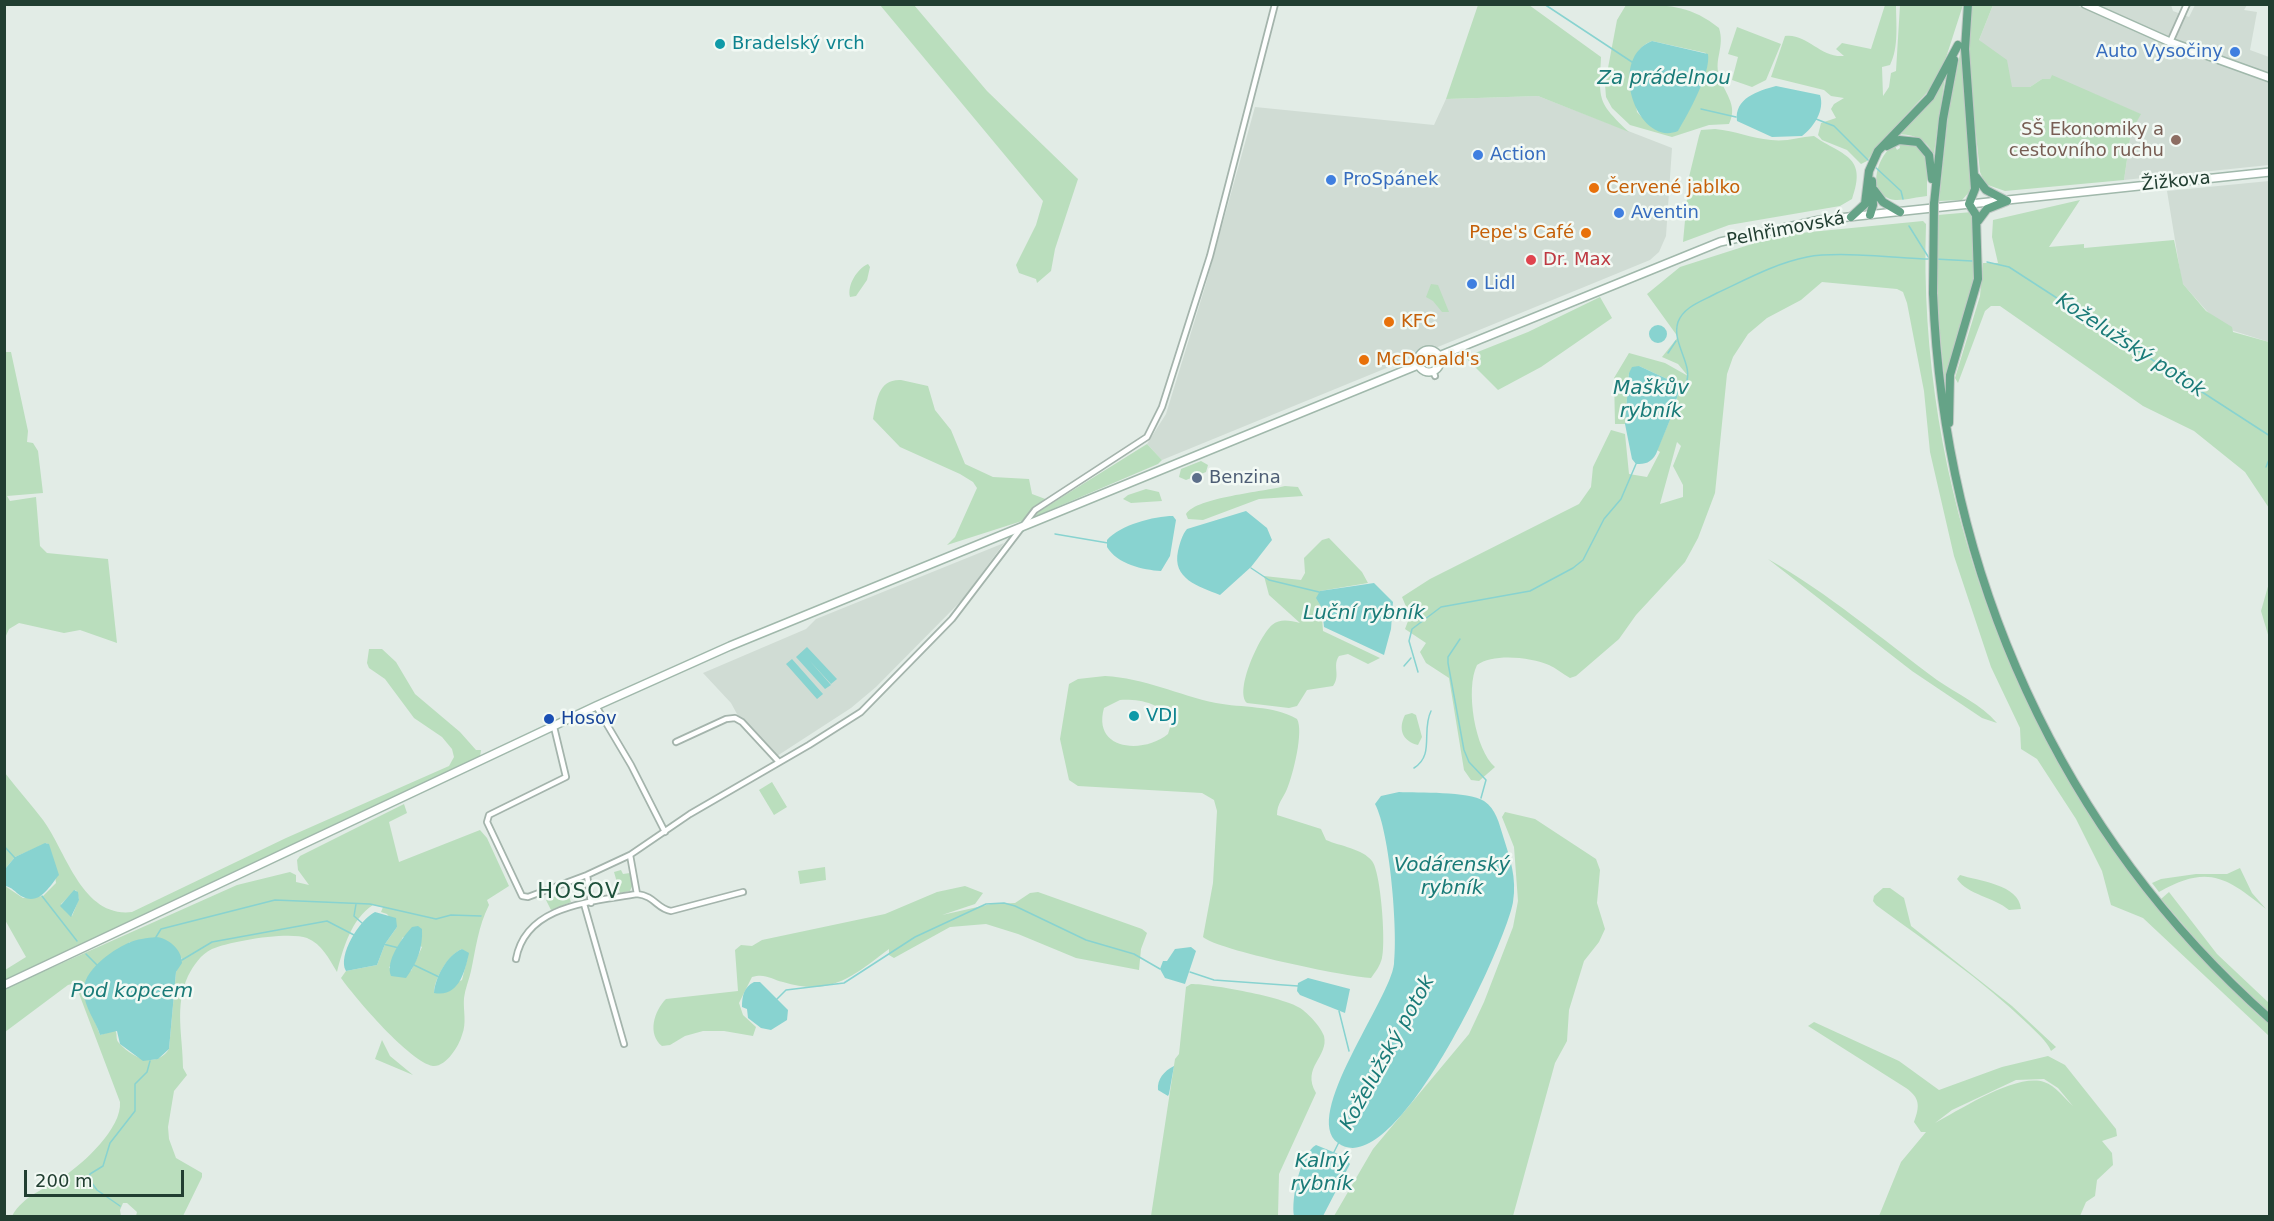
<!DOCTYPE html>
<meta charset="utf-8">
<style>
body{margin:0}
#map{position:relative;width:2274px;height:1221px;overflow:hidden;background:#e2ece6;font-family:"DejaVu Sans",sans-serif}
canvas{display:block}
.frame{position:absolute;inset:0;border:6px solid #213e31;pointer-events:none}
.scale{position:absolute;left:24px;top:1170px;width:160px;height:27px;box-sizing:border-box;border:3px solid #213e31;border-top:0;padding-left:8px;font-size:18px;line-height:21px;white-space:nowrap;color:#213e31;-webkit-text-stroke:4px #f2f9f4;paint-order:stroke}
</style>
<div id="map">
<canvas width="2274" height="1221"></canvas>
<div class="frame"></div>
<div class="scale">200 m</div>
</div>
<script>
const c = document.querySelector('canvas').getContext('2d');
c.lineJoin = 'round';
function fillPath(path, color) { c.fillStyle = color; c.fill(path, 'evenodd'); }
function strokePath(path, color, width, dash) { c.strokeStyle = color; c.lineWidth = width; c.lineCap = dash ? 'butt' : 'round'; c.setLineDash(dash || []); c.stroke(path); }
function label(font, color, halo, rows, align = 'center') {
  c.font = font + ' "DejaVu Sans",sans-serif'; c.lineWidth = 5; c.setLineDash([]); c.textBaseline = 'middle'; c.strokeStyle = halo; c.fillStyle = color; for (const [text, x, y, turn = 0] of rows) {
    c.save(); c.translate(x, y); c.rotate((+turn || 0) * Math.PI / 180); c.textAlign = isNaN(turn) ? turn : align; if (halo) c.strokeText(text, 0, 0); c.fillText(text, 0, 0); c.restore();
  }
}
fillPath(new Path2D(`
 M 2074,4 L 2085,9 L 2088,5 L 2171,5 L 2173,11 L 2189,17 L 2195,5 L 2247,5 L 2244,10 L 2257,12 L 2250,50 L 2269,57 L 2269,165 L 2124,180 L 2131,132 L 2140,114 L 2052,76 L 2050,79 L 2042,79 L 2030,87 L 2012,88 L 1979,40 L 1993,5 Z
 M 1538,96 L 1672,148 L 1666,236 L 1659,252 L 1650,260 L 1162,460 L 1147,444 L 1166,414 L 1205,287 L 1255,107 L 1434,125 L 1446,99 Z
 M 2269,181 L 2269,342 L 2221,327 L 2182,283 L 2167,191 Z
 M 1004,543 L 963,599 L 876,687 L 851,708 L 777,756 L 737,714 L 731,703 L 703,673 L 806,629 L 816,619 Z`), '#d0dcd4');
fillPath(new Path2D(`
 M 880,5 L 914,5 L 987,91 L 1078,179 L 1055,249 L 1051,271 L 1037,283 L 1036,279 L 1019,273 L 1016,265 L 1036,225 L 1043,201 Z
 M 1478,5 L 1529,5 L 1601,57 C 1599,100 1597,102 1629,132 L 1538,96 L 1446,99 Z
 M 1626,5 C 1664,5 1688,3 1719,28 C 1725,47 1714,59 1719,75 C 1723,92 1739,104 1729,124 L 1709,125 L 1672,137 L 1630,125 L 1612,108 L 1606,97 L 1605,84 L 1617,20 ZM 1652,41 L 1706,53 L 1692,104 L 1678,130 C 1661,138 1648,123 1637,112 C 1635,87 1623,52 1652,41 Z
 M 1885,5 L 1896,5 C 1896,24 1899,47 1890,65 L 1882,67 L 1883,96 L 1889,87 L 1891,73 L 1896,71 L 1900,5 L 1963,5 L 1942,70 L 1932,87 L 1878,145 L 1867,161 L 1861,164 L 1847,150 L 1822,140 L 1818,135 L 1821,123 L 1836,118 L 1831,109 L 1834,104 L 1844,98 L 1831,96 L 1824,90 L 1771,77 L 1785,36 C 1807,33 1820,58 1844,56 L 1836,49 L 1842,43 L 1871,49 Z
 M 1972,5 L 1993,5 L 1979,40 L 2007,60 L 2012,87 L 2030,87 L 2042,79 L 2050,79 L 2052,75 L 2141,114 L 2131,132 L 2124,180 L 2005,191 L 1985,184 L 1980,172 C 1975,116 1964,60 1972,5 Z
 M 1737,27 L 1781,44 L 1766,80 L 1752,87 L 1732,80 L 1738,57 L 1728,54 Z
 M 1962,43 L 1972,189 L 1962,200 L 1939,201 L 1948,116 Z
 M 1945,78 L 1934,153 L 1933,153 C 1925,138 1914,135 1898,134 L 1931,100 Z
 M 1715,129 C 1736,131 1750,138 1771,140 C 1787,142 1799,137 1814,136 C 1842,156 1868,155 1852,199 L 1840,206 L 1729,225 L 1683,242 L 1689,177 L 1699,136 L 1701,130 Z
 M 1899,143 L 1917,145 L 1927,157 L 1927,196 C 1916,197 1899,202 1890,199 C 1865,190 1879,155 1894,144 L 1897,150 L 1900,148 Z
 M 2080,200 L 2049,247 L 2084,244 L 2084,248 L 2174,240 L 2183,284 L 2206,311 L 2232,327 L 2233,332 L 2269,342 L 2269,508 L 2245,472 L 2194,431 L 2143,406 L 2000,306 L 1991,306 L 1985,311 L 1958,383 L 1955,378 L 1980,296 L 1983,263 L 1998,263 L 1992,237 L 1993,220 Z
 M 1972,212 L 1974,285 L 1945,386 L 1937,302 L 1938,215 Z
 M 1923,221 L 1926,224 C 1917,483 2013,748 2186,940 C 2212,969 2239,999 2269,1024 L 2269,1036 L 2143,918 L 2111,905 L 2102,871 L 2076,819 L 2037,759 L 2021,749 L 2020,728 L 1991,667 L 1954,556 L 1930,452 L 1924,391 L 1907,303 L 1903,292 L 1897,289 L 1822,282 L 1801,300 L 1767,318 L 1748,334 L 1733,357 L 1727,374 L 1715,493 L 1698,538 L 1685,562 L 1636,615 L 1619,639 L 1576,676 L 1570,678 C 1563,674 1556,668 1549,665 C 1531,657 1493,653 1477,665 C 1465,689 1475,750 1495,767 L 1479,781 L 1471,780 L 1464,770 L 1449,678 L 1426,663 L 1420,652 L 1426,643 L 1405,629 L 1410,616 L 1402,597 L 1430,579 L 1579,504 L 1591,487 L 1593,467 L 1611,430 L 1625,434 L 1629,474 L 1647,477 L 1660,452 L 1657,450 L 1672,415 L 1680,387 L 1678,384 L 1639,366 L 1629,373 L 1625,424 L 1615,424 L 1614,378 L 1629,353 L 1665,363 L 1688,376 L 1678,364 L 1662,357 L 1678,337 L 1647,294 L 1680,267 L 1780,235 ZM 1677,442 L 1681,446 L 1673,466 L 1683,485 L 1683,497 L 1660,504 Z
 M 868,264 L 870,267 L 867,280 L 856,296 L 850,297 C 847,285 857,269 868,264 Z
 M 1431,284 L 1438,285 L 1449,312 L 1442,312 L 1433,301 L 1426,297 Z
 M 1600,297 L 1612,318 L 1541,367 L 1498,390 L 1465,357 L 1528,332 Z
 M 4,342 L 6,352 L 11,352 L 28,431 L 27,442 L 33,443 L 38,451 L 43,493 L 7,496 L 10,501 L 36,497 L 40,546 L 47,553 L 108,559 L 117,643 L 80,630 L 64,633 L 19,623 L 9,629 L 5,638 Z
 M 901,380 L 928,386 L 935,410 L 951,430 L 965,464 L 993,477 L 1029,479 L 1032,494 L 1048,500 L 1022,521 L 947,545 L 955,537 L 977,488 L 973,482 L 960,474 L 900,447 L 873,419 C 877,400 878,379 901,380 Z
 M 1147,444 L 1162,460 L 1158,464 L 1036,516 L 1038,512 Z
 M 1201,461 L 1208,465 L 1206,472 L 1186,480 L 1179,477 L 1181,469 Z
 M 1285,486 L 1298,487 L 1303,496 L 1259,499 L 1203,520 L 1188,519 L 1186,514 C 1197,497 1264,492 1285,486 Z
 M 1146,489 L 1159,492 L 1162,501 L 1131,503 L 1123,499 L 1128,495 Z
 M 1329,538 L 1362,572 L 1368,583 L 1320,591 L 1323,631 L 1380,658 L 1368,664 L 1348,654 L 1339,656 C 1332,666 1341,675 1333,686 L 1307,690 L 1297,706 L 1289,708 L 1247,703 C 1234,691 1260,635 1272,625 C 1281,618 1290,621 1300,623 L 1269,595 L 1264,576 L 1301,580 L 1305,573 L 1304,558 L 1322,540 Z
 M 1768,559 C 1828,593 1882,639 1937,680 C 1957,694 1981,704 1997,723 L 1982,718 L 1912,671 Z
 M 2269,583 L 2269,638 L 2261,611 Z
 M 369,649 L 382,649 L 396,662 L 415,694 L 460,732 L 476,750 L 481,750 L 480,757 L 5,980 L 5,970 L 26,957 L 5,920 L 5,886 L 23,898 L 43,896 L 56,883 L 52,855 L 47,843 L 15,857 L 5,869 L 5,773 C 17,789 31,804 43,820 C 66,851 82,918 132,912 L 286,838 L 449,766 L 454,757 L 452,749 L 442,737 L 414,718 L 385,679 L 369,668 L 367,663 ZM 76,890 L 79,899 L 72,916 L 61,904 Z
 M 1105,676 C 1144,678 1178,695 1216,703 C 1242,708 1273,705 1297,719 C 1304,731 1293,775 1287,789 C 1283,799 1277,803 1277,815 L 1321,829 L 1326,840 C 1340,846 1363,849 1372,861 C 1381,872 1386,944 1382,958 C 1380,966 1376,971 1371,978 C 1347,977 1217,950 1203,937 L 1213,883 L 1217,811 L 1214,800 L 1202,793 L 1078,786 L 1069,780 L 1060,739 L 1069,684 L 1078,679 ZM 1120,700 C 1140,699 1161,703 1172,721 L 1168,734 C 1144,754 1092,751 1104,708 Z
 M 1412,713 L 1416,715 L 1422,737 L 1418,745 C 1402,741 1398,729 1405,715 Z
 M 772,782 L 787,807 L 774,815 L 759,790 Z
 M 404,804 L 407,813 L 389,822 L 399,862 L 480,830 L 487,838 L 509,886 L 487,900 L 489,905 C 478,927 476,948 471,971 C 469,980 465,989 464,998 C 463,1010 467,1023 462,1035 C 459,1046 446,1067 433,1066 C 410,1062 356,999 341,978 L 346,971 L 377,965 L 385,944 L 397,927 L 387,914 L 381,912 L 383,907 L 373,905 C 351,919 343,949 337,972 C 329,959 322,944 307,938 C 289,931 230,941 212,949 C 201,954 193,966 188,976 C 174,1006 183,1037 183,1068 L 187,1075 L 174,1091 L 168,1127 L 169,1139 L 176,1158 L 202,1173 L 202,1177 L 183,1216 L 136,1216 L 137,1212 L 127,1203 L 123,1203 L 120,1210 L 121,1216 L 12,1216 C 24,1195 44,1190 63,1177 C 84,1163 122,1128 120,1102 L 75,983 L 68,985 L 5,1032 L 4,989 L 237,885 L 290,872 L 296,875 L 296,882 L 309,885 L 298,870 L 297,860 L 300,856 ZM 403,937 L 422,947 L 411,971 L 389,968 ZM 130,942 L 182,958 L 176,972 L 169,1049 C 156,1069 132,1058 119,1043 C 115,1039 118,1035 115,1030 L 100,1035 L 84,992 L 97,966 ZM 462,949 L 468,956 L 462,980 L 434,993 C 434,979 448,955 462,949 Z
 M 1505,812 L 1535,819 L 1596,859 L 1600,870 L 1597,903 L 1605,929 L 1599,942 L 1584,961 L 1569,1010 L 1567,1041 L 1555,1063 L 1513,1216 L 1334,1216 L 1373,1149 L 1469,1034 L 1484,1002 L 1513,927 L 1518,901 L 1514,847 L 1502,817 Z
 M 825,867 L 826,880 L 800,884 L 798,871 Z
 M 2240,868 L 2252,893 L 2266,909 C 2225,876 2207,865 2159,892 L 2152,883 L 2161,879 L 2196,874 L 2227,874 Z
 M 621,870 L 623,874 L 630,873 L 633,884 L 630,891 L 620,893 L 614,872 Z
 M 1960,875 C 1978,881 2019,884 2021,909 L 2009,910 C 1994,897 1968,895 1957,879 Z
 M 965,886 L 983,893 L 975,904 L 942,915 L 991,904 L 1015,903 L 1030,893 L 1038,892 L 1142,929 L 1147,933 L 1141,949 L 1139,970 L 1076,958 L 1018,934 L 986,924 L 950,927 L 894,958 L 889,955 L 889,949 C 853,976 831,997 783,982 C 771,979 765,973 752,977 L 739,1003 L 743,1015 L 756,1027 L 753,1036 L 724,1031 L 703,1031 L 685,1036 L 670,1045 L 662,1046 C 647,1034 654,1011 666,999 L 738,991 L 735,950 L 741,945 L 752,946 L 762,940 L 885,914 L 937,892 Z
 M 1883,888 L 1890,888 L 1904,898 L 1911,926 L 2012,1006 L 2056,1047 L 2051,1051 C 2047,1041 2036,1032 2028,1024 C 1981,979 1928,943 1876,905 L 1873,901 L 1874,896 Z
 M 567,892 L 571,902 L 551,910 L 546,900 Z
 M 2169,892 L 2217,954 L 2269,1003 L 2269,1013 L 2205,950 L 2161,899 Z
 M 1191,984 C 1212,984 1283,997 1300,1008 C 1308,1013 1321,1027 1324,1036 C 1329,1057 1301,1067 1316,1093 L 1279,1174 L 1278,1216 L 1151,1216 L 1175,1059 L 1179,1054 L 1186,987 Z
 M 1814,1022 L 1899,1061 L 1939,1090 L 2002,1067 L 2048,1056 L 2065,1065 L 2116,1129 L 2117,1136 L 2102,1141 L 2112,1153 L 2113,1165 L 2097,1180 L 2095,1196 L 2086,1202 L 2080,1216 L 1879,1216 L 1901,1162 L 1926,1132 L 1921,1132 L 1914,1122 C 1920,1106 1920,1098 1906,1088 L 1808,1026 ZM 2044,1079 L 2058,1088 L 2073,1106 C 2064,1098 2056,1086 2044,1082 C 2016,1073 1960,1110 1935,1123 L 1952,1110 L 2016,1080 Z
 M 382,1040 L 390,1056 L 413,1075 L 375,1059 Z`), '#badebd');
fillPath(new Path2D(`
 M 1652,41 L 1708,54 C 1711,73 1688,114 1678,131 C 1638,148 1606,59 1652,41 Z
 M 1776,86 L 1820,95 C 1825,110 1814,127 1802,136 L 1772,137 L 1737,121 C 1734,98 1758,91 1776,86 Z
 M1649 334a9 9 0 1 1 18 0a9 9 0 1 1-18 0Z
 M 1639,366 L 1678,384 L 1680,387 L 1672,415 L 1656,454 C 1651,463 1645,464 1636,464 L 1632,459 L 1625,424 L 1629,373 L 1632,367 Z
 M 1246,511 L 1267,528 L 1272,540 L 1251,567 L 1220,595 C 1198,586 1172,579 1178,551 C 1180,543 1182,535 1187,529 Z
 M 1173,516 L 1176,520 L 1170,556 L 1161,571 C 1143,570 1117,564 1107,547 L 1107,540 C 1120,525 1154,516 1173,516 Z
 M 1374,583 L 1393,602 L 1391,629 L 1384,655 L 1324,627 L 1322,608 L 1316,598 L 1320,591 Z
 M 807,647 L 837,679 L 831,684 L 809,660 L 831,685 L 825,689 L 796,657 Z
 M 792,659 L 823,694 L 817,699 L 786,664 Z
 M 1399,792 C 1418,793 1468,791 1484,801 C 1496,809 1499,823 1503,836 C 1510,858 1517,878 1513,902 C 1506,944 1395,1185 1338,1143 C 1301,1116 1390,1000 1394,964 C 1398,931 1390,832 1375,804 L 1381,796 Z
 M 45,843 L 49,844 L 59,875 C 50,885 40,907 21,896 C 15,892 12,887 5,886 L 5,869 L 15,857 Z
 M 74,890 L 78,892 L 79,900 L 71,917 L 60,906 Z
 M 375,912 L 396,918 L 397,927 L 385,944 L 377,965 L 346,971 C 337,956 360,919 375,912 Z
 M 418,926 L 422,929 C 423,948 417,963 406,978 L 391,976 C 385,961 402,938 412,927 Z
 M 156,937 C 168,938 182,949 182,963 L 176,972 L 169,1049 L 158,1059 L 143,1061 L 120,1044 L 117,1031 L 100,1035 C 96,1021 84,1007 84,992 C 82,971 111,951 128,943 C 137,939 147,938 156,937 Z
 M 1191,947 L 1196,951 L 1185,984 L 1165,978 L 1160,969 L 1163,961 L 1167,961 L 1175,949 Z
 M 462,949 L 469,953 C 465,971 459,998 434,993 C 435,978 447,955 462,949 Z
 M 1308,978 L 1350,989 L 1345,1013 L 1300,995 L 1297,991 L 1298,983 Z
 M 754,982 L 760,982 L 788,1010 L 787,1020 L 771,1030 L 761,1028 L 748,1018 L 747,1009 L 742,1007 C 742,996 744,987 754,982 Z
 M 1174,1066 L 1169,1094 L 1168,1096 L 1158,1090 C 1157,1079 1164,1071 1174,1066 Z
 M 1316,1145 L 1343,1156 L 1350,1164 L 1323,1216 L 1294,1216 C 1291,1199 1300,1154 1316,1145 Z`), '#88d3d0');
strokePath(new Path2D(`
 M 1544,4 L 1632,62
 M 1701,109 L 1736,117
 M 1816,119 L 1834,126 L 1871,163
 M 1874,166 L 1901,191 L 1903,199
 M 1909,226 L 1929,258
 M 1935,259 L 1972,261
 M 1987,262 L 2009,267 L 2270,436
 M 1668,353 L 1676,341
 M 1679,387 L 1686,383 C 1694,365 1671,343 1678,322 C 1684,306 1703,301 1717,293 C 1745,280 1776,263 1807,257 C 1839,251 1896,258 1930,259
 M 2266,467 L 2270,457
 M 1055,534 L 1108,543
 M 4,561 L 4,566
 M 1251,568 L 1269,580 L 1319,592
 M 1460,639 L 1448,657 L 1448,663 L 1464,750 L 1469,762 L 1486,780 L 1481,798
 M 1404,666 L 1411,658
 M 1418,672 L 1409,641 L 1412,629 L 1441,607 L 1530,591 L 1573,568 L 1583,560 L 1604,519 L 1621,499 L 1636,464
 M 1414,768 C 1435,755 1421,731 1431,711
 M 4,846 L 15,858
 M 42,896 L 77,941
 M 356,904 L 354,916 L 362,923
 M 156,937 L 161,929 L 275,900 L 370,904 L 436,919 L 451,915 L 481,916
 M 383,944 L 399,948
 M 86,954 L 97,965
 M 182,960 L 212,942 L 327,921 L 356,936
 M 414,965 L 439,977
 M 1190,972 L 1214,980 L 1298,986
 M 777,999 L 786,990 L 844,983 L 915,937 L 986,904 L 1004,903 L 1015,906 L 1086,940 L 1134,954 L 1160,969
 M 1339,1011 L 1349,1051
 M 1333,1154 L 1339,1142
 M 120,1206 L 97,1190 L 89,1179 L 90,1174 L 103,1166 L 110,1143 L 135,1111 L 135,1084 L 147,1072 L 150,1061`), '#88d3d0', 1.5);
const street = new Path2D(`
 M 2170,42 L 2187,4
 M 1433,371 L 1435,376
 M 596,706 L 631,765 L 665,832
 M 554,727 L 566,777 L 489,815 L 487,822 L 522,896 L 528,897 L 587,875 L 630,855 L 690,814 L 809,745 L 861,712 L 952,619 L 1035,510 L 1147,437 L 1162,407 L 1210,256 L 1275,4
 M 676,742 L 726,719 L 735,718 L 742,722 L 779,762
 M 630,855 L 637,894
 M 587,875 L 591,903
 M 584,904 L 624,1044
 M 516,959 C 526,904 593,902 637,894 C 655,896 657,909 671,911 L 743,892`);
const secondary = new Path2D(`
 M 2085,4 L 2170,42 L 2270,78
 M1418 361a11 11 0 1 1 22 0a11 11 0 1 1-22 0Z
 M 1439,356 L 1720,242 L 1820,220 L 2270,172
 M 4,985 L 596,706 L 730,646 L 1418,365`);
const primary = new Path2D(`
 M 1887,146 L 1899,140 L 1918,142 L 1929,155 L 1932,179
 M 1976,177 L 1986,190 L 2007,201
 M 1874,190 L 1883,202 L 1900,212
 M 1934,204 L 1943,119 L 1954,60
 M 1870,215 L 1873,205 L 1872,181
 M 1851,217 L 1865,204 L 1869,171 L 1878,151 L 1930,97 L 1958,45
 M 1978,221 L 1987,209 L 2007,201
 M 1933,293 C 1944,573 2059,832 2270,1019
 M 1949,423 L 1950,375 L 1978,279 L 1976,215 L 1969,204 L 1975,189 L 1965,49 L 1968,4`);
strokePath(street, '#a4b4ac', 8);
strokePath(secondary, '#a0b8ab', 10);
strokePath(primary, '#c1c9c5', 10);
strokePath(street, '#fff', 4.5);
strokePath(secondary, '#fff', 7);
strokePath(primary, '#65a387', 8);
const primaryBridge = new Path2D(`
 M 1933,293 L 1934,204`);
strokePath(primaryBridge, '#c1c9c5', 10, []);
strokePath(primaryBridge, '#65a387', 8);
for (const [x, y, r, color] of [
 [720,44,6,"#0f9aa8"],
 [2235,52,6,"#3f7fe0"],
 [2176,140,6,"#8d6e63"],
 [1478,155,6,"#3f7fe0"],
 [1331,180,6,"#3f7fe0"],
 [1594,188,6,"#e8710a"],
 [1619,213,6,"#3f7fe0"],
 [1586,233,6,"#e8710a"],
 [1531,260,6,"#e0444e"],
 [1472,284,6,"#3f7fe0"],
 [1389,322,6,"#e8710a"],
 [1364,360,6,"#e8710a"],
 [1197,478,6,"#5c6f8a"],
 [1134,716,6,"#0f9aa8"],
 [549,719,6,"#1a4fb4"]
]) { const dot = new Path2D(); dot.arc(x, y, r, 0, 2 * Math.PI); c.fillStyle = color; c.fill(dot); strokePath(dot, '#f2f9f4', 2); }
label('18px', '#0d838f', '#f2f9f4', [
 ["Bradelský vrch",732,44],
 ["VDJ",1146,716]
], 'left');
label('18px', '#366cbe', '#f2f9f4', [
 ["Auto Vysočiny",2223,52,"right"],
 ["Action",1490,155],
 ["ProSpánek",1343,180],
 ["Aventin",1631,213],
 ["Lidl",1484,284]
], 'left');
label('18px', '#785e54', '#f2f9f4', [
 ["SŠ Ekonomiky a",2164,130],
 ["cestovního ruchu",2164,151]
], 'right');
label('18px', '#213e31', '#f2f9f4', [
 ["Žižkova",2176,182,-6],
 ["Pelhřimovská",1786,230,-11]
]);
label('18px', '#c56008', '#f2f9f4', [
 ["Červené jablko",1606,188],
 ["Pepe's Café",1574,233,"right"],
 ["KFC",1401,322],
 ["McDonald's",1376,360]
], 'left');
label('18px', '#be3a42', '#f2f9f4', [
 ["Dr. Max",1543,260]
], 'left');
label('18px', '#4e5e75', '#f2f9f4', [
 ["Benzina",1209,478]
], 'left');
label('18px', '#164399', '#f2f9f4', [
 ["Hosov",561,719]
], 'left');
label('italic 20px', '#1a7b78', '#f2f9f4', [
 ["Za prádelnou",1664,79],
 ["Koželužský potok",2130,346,33],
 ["Maškův",1651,389],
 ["rybník",1651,412],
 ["Luční rybník",1364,614],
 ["Vodárenský",1452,866],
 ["rybník",1452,889],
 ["Pod kopcem",132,992],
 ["Koželužský potok",1388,1053,-61],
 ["Kalný",1322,1162],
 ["rybník",1322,1185]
]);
c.letterSpacing = '1.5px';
label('21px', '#1d503a', '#f2f9f4', [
 ["HOSOV",579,893]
]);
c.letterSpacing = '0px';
</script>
